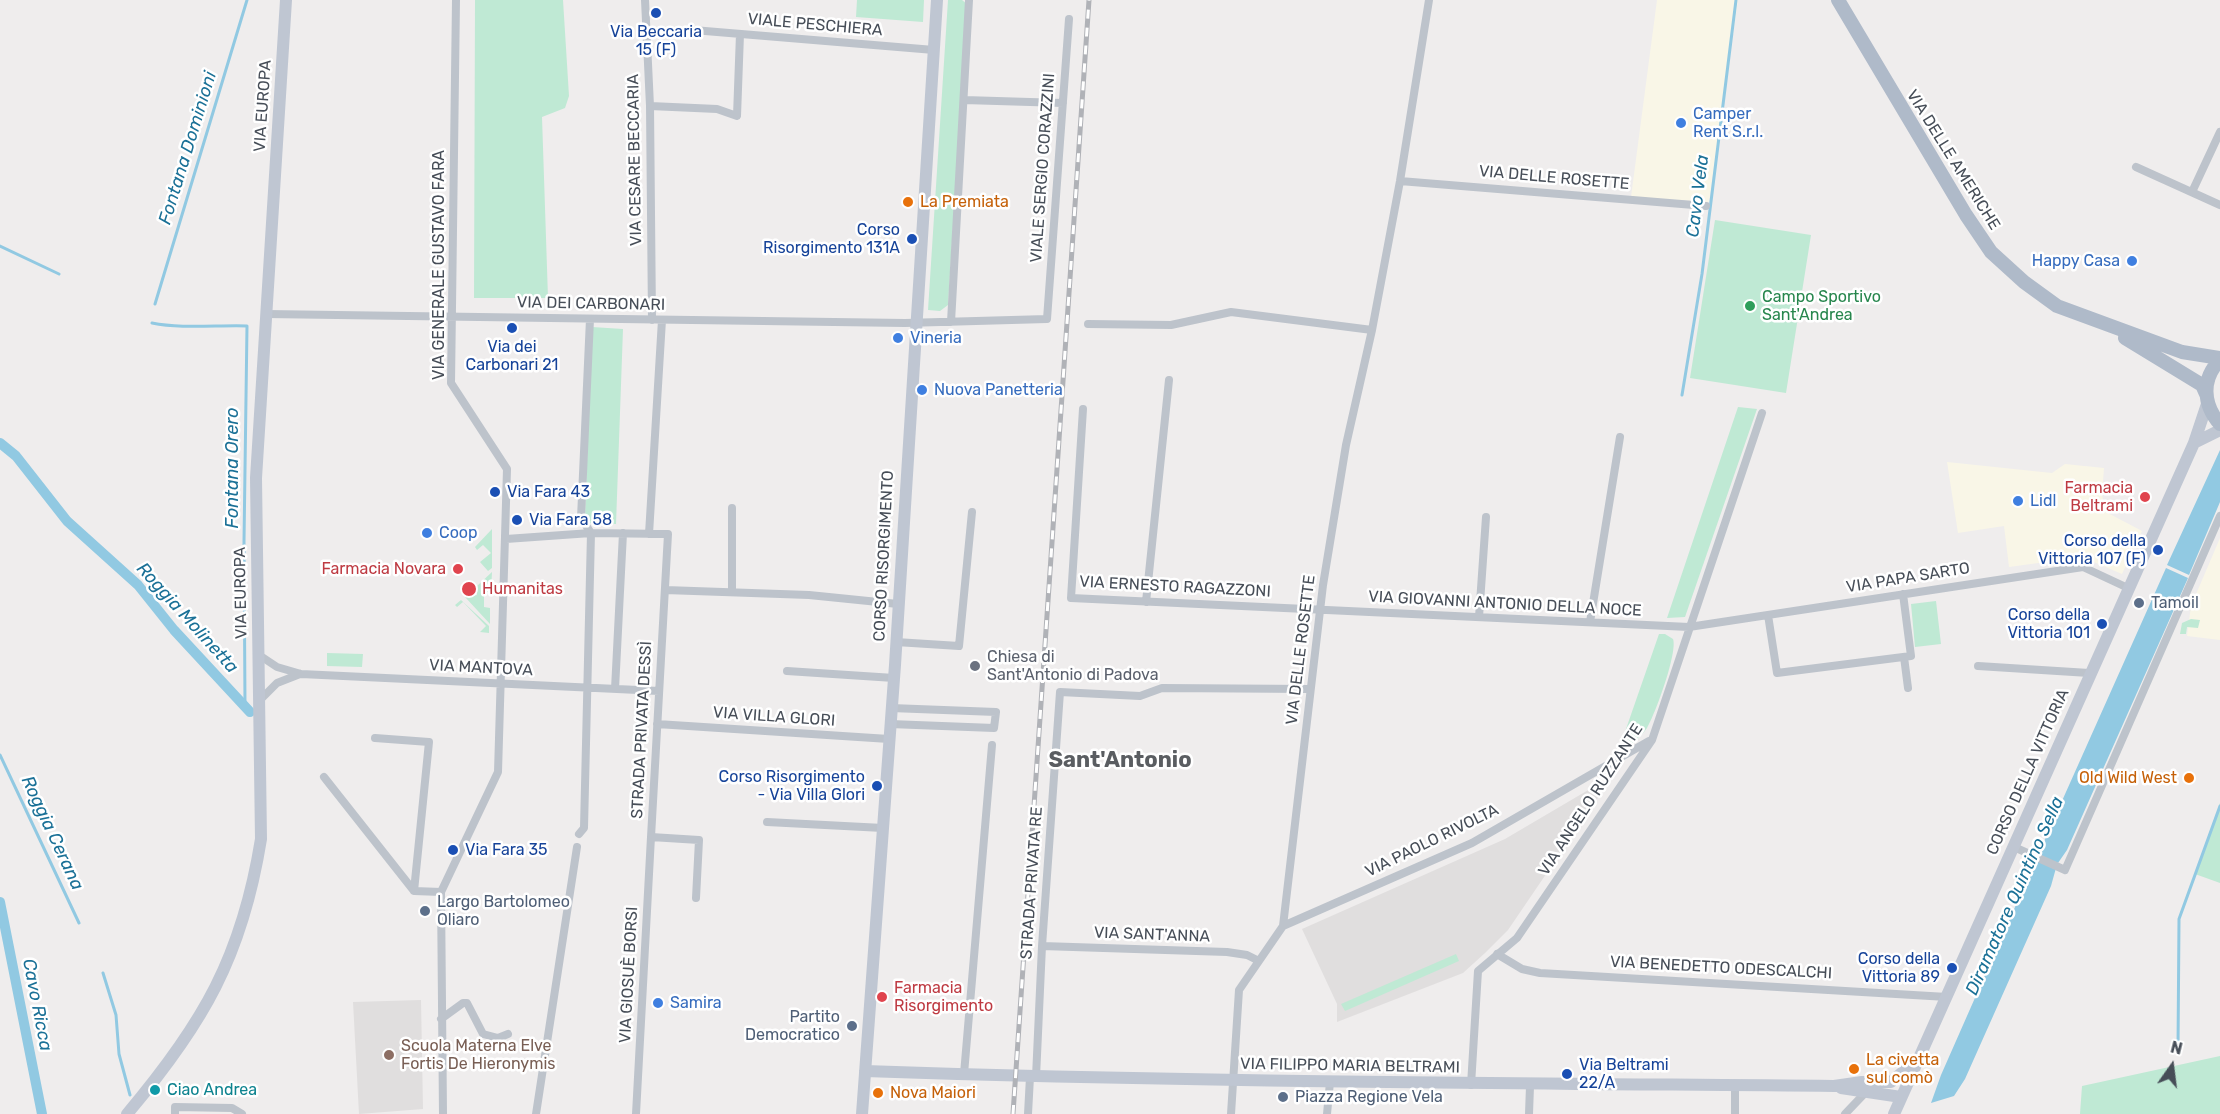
<!DOCTYPE html>
<meta charset="utf-8">
<style>
body{margin:0}
#map{position:relative;width:2220px;height:1114px;overflow:hidden;background:#efeded;font-family:Rubik,sans-serif}
canvas{display:block}
.north{position:absolute;left:2142px;top:1036px;width:60px;height:60px;-webkit-text-stroke:4px #fff;paint-order:stroke;rotate:14deg;font-size:16px;font-weight:700;line-height:24px;text-align:center;color:#474e58}
.north::after{content:'';display:block;margin:auto;width:21px;height:27px;background:#474e58;clip-path:polygon(50% 0,100% 100%,50% 72%,0 100%)}
</style>
<div id="map">
<canvas width="2220" height="1114"></canvas>
<div class="north">N</div>
</div>
<script>
const c = document.querySelector('canvas').getContext('2d');
c.lineJoin = 'round';
function fillPath(path, color) { c.fillStyle = color; c.fill(path, 'evenodd'); }
function strokePath(path, color, width, dash) { c.strokeStyle = color; c.lineWidth = width; c.lineCap = dash ? 'butt' : 'round'; c.setLineDash(dash || []); c.stroke(path); }
function label(font, color, halo, rows, align = 'center') {
  c.font = font + ' Rubik,sans-serif'; c.lineWidth = 5; c.setLineDash([]); c.textBaseline = 'middle'; c.strokeStyle = halo; c.fillStyle = color; for (const [text, x, y, turn = 0] of rows) {
    c.save(); c.translate(x, y); c.rotate((+turn || 0) * Math.PI / 180); c.textAlign = isNaN(turn) ? turn : align; if (halo) c.strokeText(text, 0, 0); c.fillText(text, 0, 0); c.restore();
  }
}
fillPath(new Path2D(`
 M 1657,0 L 1738,0 L 1709,202 L 1631,197 Z
 M 1947,462 L 2052,473 L 2065,464 L 2104,468 L 2102,495 L 2106,512 L 2142,531 L 2122,574 L 2082,557 L 2009,567 L 2004,526 L 1958,533 Z
 M 2220,538 L 2220,640 L 2187,636 L 2191,606 Z`), '#f9f6e7');
fillPath(new Path2D(`
 M 1607,779 L 1610,780 L 1508,930 L 1485,953 L 1463,973 L 1337,1022 L 1337,1004 L 1302,929 L 1505,839 Z
 M 421,1000 L 423,1109 L 359,1114 L 353,1002 Z`), '#e0dede');
fillPath(new Path2D(`
 M 475,0 L 563,0 L 569,96 L 565,108 L 542,117 L 548,298 L 474,298 Z
 M 857,0 L 924,0 L 923,22 L 856,17 Z
 M 948,0 L 962,0 L 967,4 L 948,305 L 940,311 L 928,310 Z
 M 1715,220 L 1811,235 L 1786,393 L 1690,378 Z
 M 592,327 L 623,329 L 616,524 L 588,523 L 585,516 Z
 M 1738,407 L 1757,409 L 1685,617 L 1667,618 Z
 M 492,529 L 492,568 L 488,571 L 480,562 L 491,553 L 483,545 L 477,550 L 475,547 Z
 M 492,572 L 491,592 L 484,592 L 484,607 L 490,608 L 490,624 L 465,597 L 477,595 L 477,586 Z
 M 461,600 L 489,626 L 489,633 L 480,632 L 486,626 L 463,602 L 457,607 L 455,605 Z
 M 1936,601 L 1941,644 L 1915,647 L 1911,604 Z
 M 2191,619 L 2200,620 L 2198,628 L 2187,627 L 2186,634 L 2180,634 L 2182,623 Z
 M 1659,634 L 1665,634 L 1673,639 C 1678,652 1655,715 1647,728 C 1639,739 1630,746 1618,752 Z
 M 327,653 L 363,654 L 362,667 L 327,666 Z
 M 2220,803 L 2220,883 L 2195,874 Z
 M 1456,954 L 1459,961 L 1345,1011 L 1341,1004 Z
 M 2220,1056 L 2220,1114 L 2080,1114 L 2082,1086 Z`), '#bfe9d4');
fillPath(new Path2D(`
 M 2220,450 L 2220,502 L 2189,575 L 2167,565 Z
 M 2166,568 L 2188,578 L 2067,850 L 2058,863 L 2041,856 L 2045,839 Z
 M 2039,861 L 2056,868 L 2051,886 L 1965,1079 L 1954,1096 L 1931,1103 L 1941,1075 L 2030,873 Z`), '#91c9e2');
strokePath(new Path2D(`
 M 0,246 L 59,274
 M 155,304 L 247,0
 M 152,323 C 181,329 217,325 247,326 L 244,541 L 245,706
 M 1682,395 L 1702,274 L 1736,0
 M 0,755 L 79,923
 M 103,973 L 116,1015 L 119,1054 L 130,1095
 M 2178,1048 L 2179,919 L 2220,806`), '#91c9e2', 3);
strokePath(new Path2D(`
 M 0,443 L 16,456 L 67,521 L 138,585 L 174,630 L 250,712
 M 0,902 L 42,1114`), '#91c9e2', 10);
strokePath(new Path2D(`
 M 645,0 L 650,106 L 652,320
 M 693,30 L 934,50
 M 964,100 L 1063,103
 M 650,106 L 717,109 L 737,116 L 740,34
 M 2136,167 L 2220,205
 M 1400,181 L 1706,206
 M 2192,192 L 2220,132
 M 266,314 L 905,323 L 1047,319 L 1069,19
 M 590,319 L 581,518 L 591,533
 M 951,322 L 969,0
 M 1088,324 L 1171,325 L 1231,312 L 1372,330
 M 1083,409 L 1071,598 L 1689,627 L 2083,567 L 2128,588
 M 649,534 L 662,320
 M 506,539 L 591,533 L 668,534 L 651,837 L 699,840 L 696,898
 M 665,590 L 809,595 L 898,604
 M 732,592 L 732,508
 M 1146,602 L 1169,380
 M 1768,615 L 1777,673 L 1911,656 L 1903,594
 M 1479,617 L 1486,517
 M 1590,622 L 1620,437
 M 896,642 L 959,646 L 972,512
 M 259,655 L 277,667 L 301,674 L 659,691
 M 1904,657 L 1908,688
 M 1978,666 L 2089,673
 M 787,671 L 894,678
 M 615,689 L 623,533
 M 260,700 L 277,683 L 300,674
 M 657,724 L 889,739
 M 890,724 L 994,728 L 996,712 L 891,708
 M 375,738 L 429,742 L 414,891
 M 324,777 L 414,891 L 441,892
 M 767,822 L 883,828
 M 579,834 L 584,828 L 591,533
 M 2014,847 L 2065,870 L 2220,516
 M 1283,926 L 1472,843 L 1649,741
 M 1042,946 L 1227,952 L 1247,955 L 1259,961
 M 1497,954 L 1522,969 L 1540,973 L 1947,997
 M 441,1019 L 463,1003 L 467,1003 L 483,1034 L 498,1038 L 508,1034
 M 964,1074 L 992,745
 M 1036,1077 L 1042,946 L 1060,692 L 1140,696 L 1162,688 L 1310,689
 M 1471,1085 L 1478,971 L 1517,938 L 1652,740 L 1762,413
 M 175,1114 L 175,1107 L 232,1108 L 242,1114
 M 443,1114 L 441,892 L 498,772 L 507,469 L 451,383 L 456,0
 M 536,1114 L 577,847
 M 636,1114 L 651,837
 M 1028,1114 L 1030,1077
 M 1231,1114 L 1239,990 L 1283,926 L 1323,585 L 1346,445 L 1372,330 L 1400,181 L 1429,0
 M 1327,1114 L 1330,1082
 M 1529,1114 L 1530,1086
 M 1735,1114 L 1735,1085
 M 1845,1114 L 1865,1093`), '#bdc3cb', 8);
strokePath(new Path2D(`
 M 2194,443 L 2220,430
 M 865,1071 C 1188,1082 1511,1083 1834,1086 L 1862,1082 L 1891,1082 L 1919,1058
 M 1841,1088 L 1901,1097
 M 127,1114 C 203,1024 242,957 261,839 L 256,478 L 286,0
 M 862,1114 L 895,665 L 937,0
 M 1894,1114 L 2194,443 L 2207,404`), '#bfc6d2', 12);
strokePath(new Path2D(`
 M 1838,0 L 1966,215 L 1991,252 L 2024,282 L 2057,306 L 2182,352 L 2220,358
 M 2125,338 L 2202,385 L 2206,394
 M 2220,360 C 2201,379 2203,405 2220,424`), '#afbac9', 14);
const rail = new Path2D(`
 M 1013,1114 L 1089,0`);
strokePath(rail, '#b0b2b7', 5);
strokePath(rail, '#fff', 3, [9]);
for (const [x, y, r, color] of [
 [656,13,6,"#1a4fb4"],
 [1681,123,6,"#3f7fe0"],
 [908,202,6,"#e8710a"],
 [912,239,6,"#1a4fb4"],
 [2132,261,6,"#3f7fe0"],
 [1750,306,6,"#2e9e5b"],
 [512,328,6,"#1a4fb4"],
 [898,338,6,"#3f7fe0"],
 [922,390,6,"#3f7fe0"],
 [495,492,6,"#1a4fb4"],
 [2145,497,6,"#e0444e"],
 [2018,501,6,"#3f7fe0"],
 [517,520,6,"#1a4fb4"],
 [427,533,6,"#3f7fe0"],
 [2158,550,6,"#1a4fb4"],
 [458,569,6,"#e0444e"],
 [469,589,8,"#e0444e"],
 [2139,603,6,"#5c6f8a"],
 [2102,624,6,"#1a4fb4"],
 [975,666,6,"#6b7280"],
 [2189,778,6,"#e8710a"],
 [877,786,6,"#1a4fb4"],
 [453,850,6,"#1a4fb4"],
 [425,911,6,"#5c6f8a"],
 [1952,968,6,"#1a4fb4"],
 [882,997,6,"#e0444e"],
 [658,1003,6,"#3f7fe0"],
 [852,1026,6,"#5c6f8a"],
 [389,1055,6,"#8d6e63"],
 [1854,1069,6,"#e8710a"],
 [1567,1074,6,"#1a4fb4"],
 [155,1090,6,"#0f9aa8"],
 [878,1093,6,"#e8710a"],
 [1283,1097,6,"#5c6f8a"]
]) { const dot = new Path2D(); dot.arc(x, y, r, 0, 2 * Math.PI); c.fillStyle = color; c.fill(dot); strokePath(dot, '#fff', 2); }
label('16px', '#474e58', '#fff', [
 ["VIALE PESCHIERA",815,25,5],
 ["VIA EUROPA",263,106,-86],
 ["VIA CESARE BECCARIA",635,160,-91],
 ["VIA DELLE AMERICHE",1953,160,58],
 ["VIALE SERGIO CORAZZINI",1043,168,-86],
 ["VIA DELLE ROSETTE",1554,178,5],
 ["VIA GENERALE GUSTAVO FARA",439,265,-90],
 ["VIA DEI CARBONARI",591,304,1],
 ["CORSO RISORGIMENTO",884,556,-87],
 ["VIA PAPA SARTO",1908,578,-9],
 ["VIA ERNESTO RAGAZZONI",1175,587,3],
 ["VIA EUROPA",241,593,-91],
 ["VIA GIOVANNI ANTONIO DELLA NOCE",1505,604,3],
 ["VIA DELLE ROSETTE",1301,650,-83],
 ["VIA MANTOVA",481,668,3],
 ["VIA VILLA GLORI",774,717,4],
 ["STRADA PRIVATA DESSÌ",642,730,-87],
 ["CORSO DELLA VITTORIA",2028,772,-66],
 ["VIA ANGELO RUZZANTE",1591,800,-57],
 ["VIA PAOLO RIVOLTA",1432,841,-26],
 ["STRADA PRIVATA RE",1032,883,-86],
 ["VIA SANT'ANNA",1152,935,2],
 ["VIA BENEDETTO ODESCALCHI",1721,968,3],
 ["VIA GIOSUÈ BORSI",629,975,-87],
 ["VIA FILIPPO MARIA BELTRAMI",1350,1066,1]
]);
label('16px', '#164399', '#fff', [
 ["Via Beccaria",656,32,"center"],
 ["15 (F)",656,50,"center"],
 ["Corso",900,230],
 ["Risorgimento 131A",900,248],
 ["Via dei",512,347,"center"],
 ["Carbonari 21",512,365,"center"],
 ["Via Fara 43",507,492,"left"],
 ["Via Fara 58",529,520,"left"],
 ["Corso della",2146,541],
 ["Vittoria 107 (F)",2146,559],
 ["Corso della",2090,615],
 ["Vittoria 101",2090,633],
 ["Corso Risorgimento",865,777],
 ["- Via Villa Glori",865,795],
 ["Via Fara 35",465,850,"left"],
 ["Corso della",1940,959],
 ["Vittoria 89",1940,977],
 ["Via Beltrami",1579,1065,"left"],
 ["22/A",1579,1083,"left"]
], 'right');
label('16px', '#366cbe', '#fff', [
 ["Camper",1693,114],
 ["Rent S.r.l.",1693,132],
 ["Happy Casa",2120,261,"right"],
 ["Vineria",910,338],
 ["Nuova Panetteria",934,390],
 ["Lidl",2030,501],
 ["Coop",439,533],
 ["Samira",670,1003]
], 'left');
label('16px', '#c56008', '#fff', [
 ["La Premiata",920,202],
 ["Old Wild West",2177,778,"right"],
 ["La civetta",1866,1060],
 ["sul comò",1866,1078],
 ["Nova Maiori",890,1093]
], 'left');
label('16px', '#27864d', '#fff', [
 ["Campo Sportivo",1762,297],
 ["Sant'Andrea",1762,315]
], 'left');
label('16px', '#be3a42', '#fff', [
 ["Farmacia",2133,488],
 ["Beltrami",2133,506],
 ["Farmacia Novara",446,569],
 ["Humanitas",482,589,"left"],
 ["Farmacia",894,988,"left"],
 ["Risorgimento",894,1006,"left"]
], 'right');
label('16px', '#4e5e75', '#fff', [
 ["Tamoil",2151,603],
 ["Largo Bartolomeo",437,902],
 ["Oliaro",437,920],
 ["Partito",840,1017,"right"],
 ["Democratico",840,1035,"right"],
 ["Piazza Regione Vela",1295,1097]
], 'left');
label('16px', '#5b616d', '#fff', [
 ["Chiesa di",987,657],
 ["Sant'Antonio di Padova",987,675]
], 'left');
label('16px', '#785e54', '#fff', [
 ["Scuola Materna Elve",401,1046],
 ["Fortis De Hieronymis",401,1064]
], 'left');
label('16px', '#0d838f', '#fff', [
 ["Ciao Andrea",167,1090]
], 'left');
label('italic 18px', '#1b7197', '#fff', [
 ["Fontana Dominioni",188,148,-73],
 ["Cavo Vela",1698,196,-83],
 ["Fontana Orero",233,468,-90],
 ["Roggia Molinetta",187,618,48],
 ["Roggia Cerana",52,833,65],
 ["Diramatore Quintino Sella",2015,896,-66],
 ["Cavo Ricca",37,1005,79]
]);
label('bold 22px', '#5a5d61', '#fff', [
 ["Sant'Antonio",1120,761]
]);
</script>
